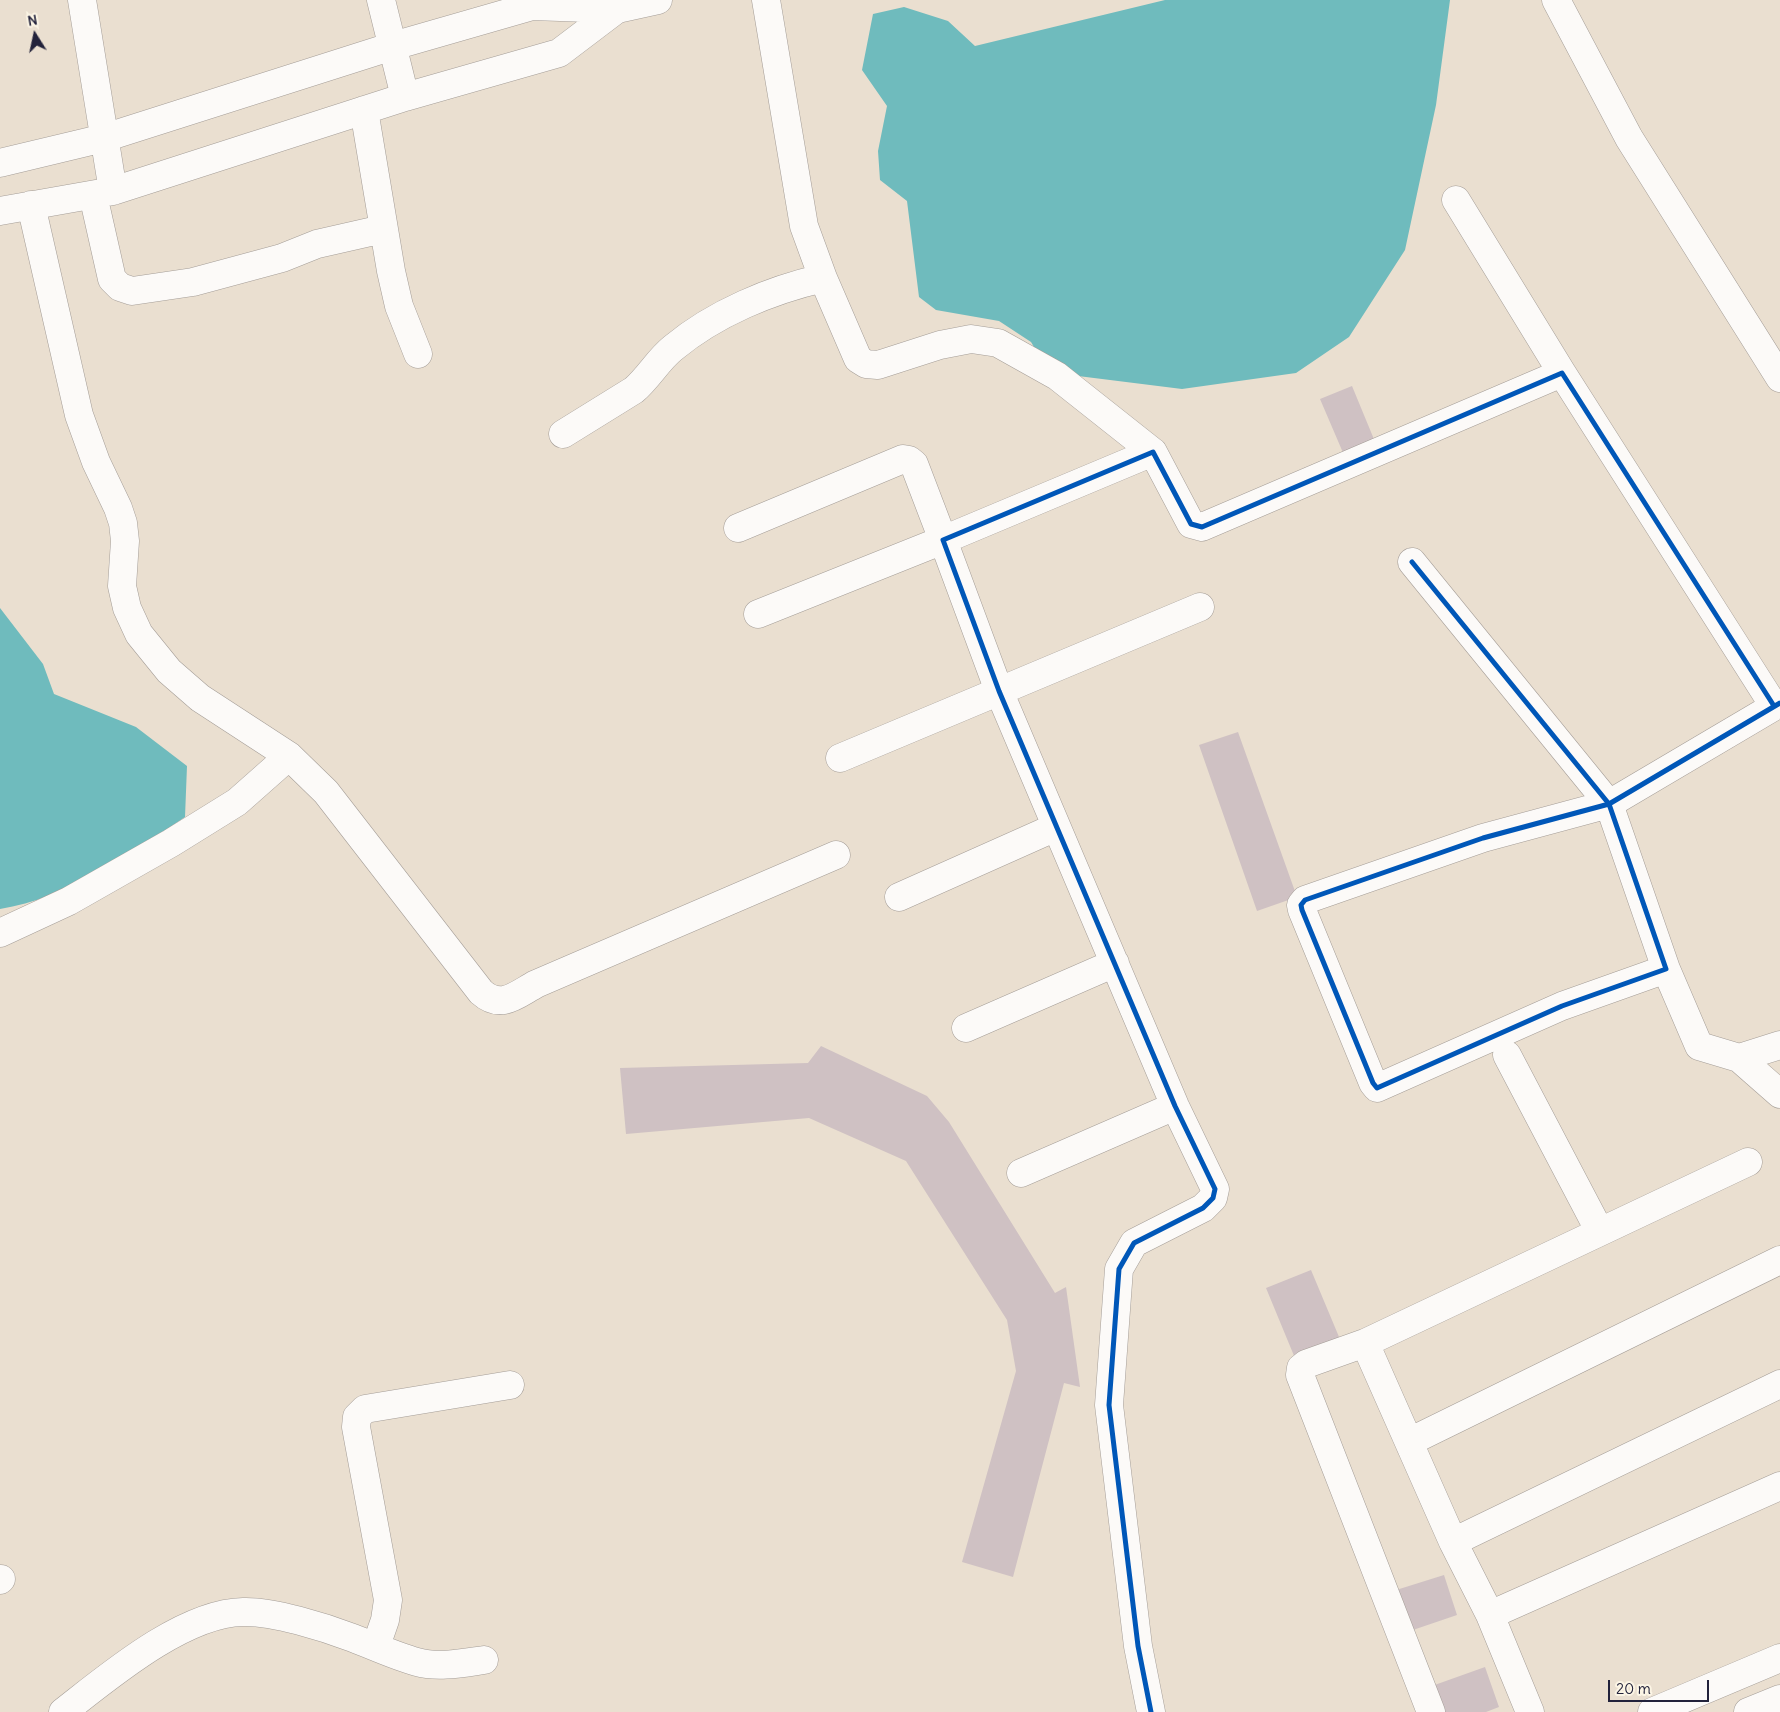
<!DOCTYPE html>
<style>
body{margin:0}
#map{position:relative;width:1780px;height:1712px;overflow:hidden;background:#eadfd0;font-family:Delius,sans-serif}
canvas{display:block}
.north{position:absolute;left:10px;top:10px;width:50px;height:50px;-webkit-text-stroke:4px #fcf5e5;paint-order:stroke;rotate:350deg;font-size:14px;font-weight:700;line-height:20px;text-align:center;color:#22223b}
.north::after{content:'';display:block;margin:auto;width:18px;height:22px;background:#22223b;clip-path:polygon(50% 0,100% 100%,50% 72%,0 100%)}
.scale{position:absolute;left:1608px;top:1680px;width:101px;height:22px;box-sizing:border-box;border:2px solid #22223b;border-top:0;padding-left:6px;font-size:15px;line-height:18px;white-space:nowrap;color:#22223b;-webkit-text-stroke:4px #fcf5e5;paint-order:stroke}
</style>
<div id="map">
<canvas width="1780" height="1712"></canvas>
<div class="north">N</div>
<div class="scale">20 m</div>
</div>
<script>
const c = document.querySelector('canvas').getContext('2d');
c.lineJoin = 'round';
function fillPath(path, color) { c.fillStyle = color; c.fill(path, 'evenodd'); }
function strokePath(path, color, width, dash) { c.strokeStyle = color; c.lineWidth = width; c.lineCap = dash ? 'butt' : 'round'; c.setLineDash(dash || []); c.stroke(path); }
fillPath(new Path2D(`
 M 1165,0 L 1450,0 L 1436,105 L 1405,250 L 1349,337 L 1296,373 L 1182,389 L 1070,375 L 1048,370 L 1031,342 L 999,321 L 936,310 L 919,297 L 907,201 L 880,180 L 878,151 L 887,106 L 862,70 L 873,14 L 904,7 L 948,21 L 975,46 Z
 M 0,608 L 43,664 L 54,694 L 136,727 L 187,766 L 185,817 C 129,855 68,898 0,909 Z`), '#6fbbbd');
fillPath(new Path2D(`
 M 1352,386 L 1378,449 L 1347,462 L 1320,399 Z
 M 1238,732 L 1297,897 L 1257,911 L 1199,745 Z
 M 821,1046 L 927,1096 L 949,1122 L 1055,1293 L 1066,1287 L 1080,1387 L 1064,1383 L 1013,1577 L 962,1562 L 1016,1371 L 1007,1320 L 906,1161 L 809,1118 L 626,1134 L 620,1068 L 808,1063 Z
 M 1311,1270 L 1342,1344 L 1297,1363 L 1266,1288 Z
 M 1444,1575 L 1457,1615 L 1407,1632 L 1393,1591 Z
 M 1485,1667 L 1499,1707 L 1486,1712 L 1437,1712 L 1429,1687 Z`), '#cfc1c3');
const minor = new Path2D(`
 M 82,0 L 113,191
 M 381,0 L 405,97
 M 766,0 L 804,226 L 823,278 L 858,359 L 866,364 L 878,365 L 940,345 L 971,339 L 998,343 L 1057,376 L 1153,452
 M 1556,0 L 1629,138 L 1780,378
 M 364,110 L 391,271 L 399,306 L 418,354
 M 0,163 L 104,138 L 393,46 L 532,6 L 617,9 L 658,0
 M 93,195 L 112,279 L 120,287 L 132,291 L 193,282 L 282,258 L 317,244 L 383,229
 M 1456,200 L 1562,373
 M 31,205 L 79,415 L 96,462 L 118,508 L 123,523 L 125,541 L 122,586 L 127,608 L 139,634 L 169,671 L 200,698 L 289,756 L 326,792 L 481,992 C 501,1010 516,995 536,984 L 836,855
 M 0,211 L 113,191 L 405,97 L 559,53 L 617,9
 M 563,434 L 634,390 C 649,377 658,360 673,348 C 715,313 771,290 823,278
 M 738,528 L 903,459 L 909,460 L 914,464 L 943,540 L 758,614
 M 1412,562 L 1609,804 L 1666,969 L 1562,1006 L 1377,1088 L 1373,1083 L 1302,910 L 1301,905 L 1305,900 L 1483,838 L 1609,804 L 1780,703
 M 840,758 L 1200,607
 M 899,897 L 1056,827
 M 0,933 L 69,901 L 171,843 L 237,802 L 289,756
 M 1666,969 L 1699,1046 L 1739,1058
 M 966,1028 L 1115,963
 M 1780,1045 L 1739,1058 L 1780,1094
 M 1507,1055 L 1600,1232
 M 1021,1173 L 1175,1106
 M 1365,1343 L 1306,1364 L 1301,1368 L 1300,1375 L 1431,1712
 M 1409,1442 L 1780,1260
 M 1453,1542 L 1780,1384
 M 0,1580 L 1,1579
 M 1490,1615 L 1780,1486
 M 376,1646 L 385,1620 L 388,1600 L 356,1427 L 357,1417 L 365,1409 L 510,1385
 M 63,1712 C 108,1677 183,1613 243,1612 C 273,1611 324,1627 353,1638 C 374,1646 395,1656 417,1662 C 438,1668 463,1663 484,1660
 M 1151,1712 L 1138,1646 L 1109,1405 L 1119,1269 L 1134,1243 L 1203,1208 L 1213,1198 L 1215,1189 L 1175,1106 L 999,691 L 943,540 L 1153,452 L 1191,524 L 1202,527 L 1562,373 L 1774,706
 M 1530,1712 L 1490,1615 L 1453,1542 L 1365,1343 L 1748,1162
 M 1652,1712 L 1780,1658
 M 1748,1712 L 1780,1699`);
strokePath(minor, '#a49d97', 29);
strokePath(minor, '#fcfaf8', 28);
strokePath(new Path2D(`
 M 1412,562 L 1609,804 L 1666,969 L 1562,1006 L 1377,1088 L 1373,1083 L 1302,910 L 1301,905 L 1305,900 L 1483,838 L 1609,804 L 1780,703
 M 1151,1712 L 1138,1646 L 1109,1405 L 1119,1269 L 1134,1243 L 1203,1208 L 1213,1198 L 1215,1189 L 1175,1106 L 999,691 L 943,540 L 1153,452 L 1191,524 L 1202,527 L 1562,373 L 1774,706`), '#0057b8', 5);
</script>
